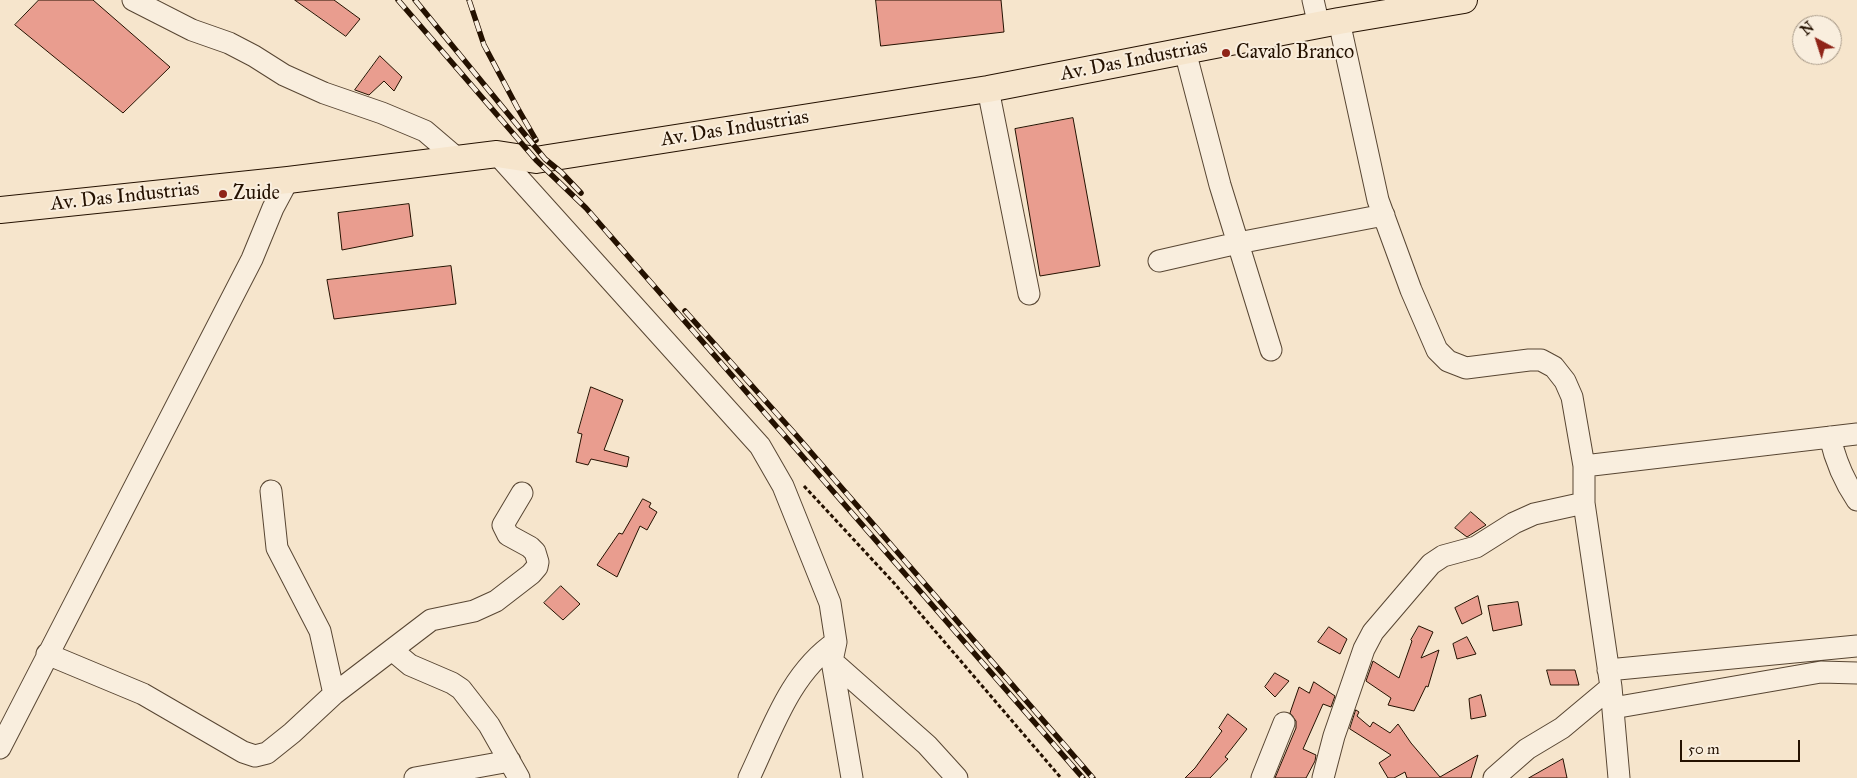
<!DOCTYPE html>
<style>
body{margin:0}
#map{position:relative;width:1857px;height:778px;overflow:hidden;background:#f6e5cc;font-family:"IM FELL Great Primer",serif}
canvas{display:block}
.north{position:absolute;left:1792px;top:15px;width:50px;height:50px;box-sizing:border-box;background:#f9eede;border:1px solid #a49685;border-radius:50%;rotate:320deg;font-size:14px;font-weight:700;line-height:20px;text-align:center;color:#241100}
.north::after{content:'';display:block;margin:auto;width:18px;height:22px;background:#8f2418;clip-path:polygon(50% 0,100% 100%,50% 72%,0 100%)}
.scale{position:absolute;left:1680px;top:740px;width:120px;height:22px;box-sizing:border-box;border:2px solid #241100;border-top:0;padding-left:6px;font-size:15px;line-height:18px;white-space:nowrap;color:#241100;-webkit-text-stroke:4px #f9eede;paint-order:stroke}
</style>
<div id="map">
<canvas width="1857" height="778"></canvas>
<div class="north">N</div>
<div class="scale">50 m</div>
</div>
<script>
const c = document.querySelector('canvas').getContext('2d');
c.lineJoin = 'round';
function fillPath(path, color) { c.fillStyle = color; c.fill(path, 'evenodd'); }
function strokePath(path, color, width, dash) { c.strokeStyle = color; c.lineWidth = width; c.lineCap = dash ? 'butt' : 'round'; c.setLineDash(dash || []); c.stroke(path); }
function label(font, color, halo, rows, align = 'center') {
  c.font = font + ' "IM FELL Great Primer",serif'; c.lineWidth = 4; c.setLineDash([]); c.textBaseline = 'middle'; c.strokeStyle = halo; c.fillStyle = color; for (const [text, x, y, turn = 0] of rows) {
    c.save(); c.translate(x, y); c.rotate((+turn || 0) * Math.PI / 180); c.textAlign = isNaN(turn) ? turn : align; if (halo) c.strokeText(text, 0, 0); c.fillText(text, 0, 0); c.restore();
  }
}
const building = new Path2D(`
 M 39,0 L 93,0 L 170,67 L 123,113 L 15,25 Z
 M 295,0 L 334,0 L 360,19 L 346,36 Z
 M 876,0 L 1001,0 L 1004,32 L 881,46 Z
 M 380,56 L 402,77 L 394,91 L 384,81 L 369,95 L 355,90 Z
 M 1073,118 L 1100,266 L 1040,276 L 1015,129 Z
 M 409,204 L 413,236 L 342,250 L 338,213 Z
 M 451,266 L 456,304 L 334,319 L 327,280 Z
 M 591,387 L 623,400 L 604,450 L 629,457 L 627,467 L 591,459 L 588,465 L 576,462 L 582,434 L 578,433 Z
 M 643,499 L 651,503 L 649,507 L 657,512 L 647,530 L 640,526 L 617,577 L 597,565 L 619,533 L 622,534 Z
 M 1471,512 L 1486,525 L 1467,537 L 1455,528 Z
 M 561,586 L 580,604 L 563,620 L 544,603 Z
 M 1478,596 L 1482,614 L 1462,624 L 1455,608 Z
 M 1518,602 L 1522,625 L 1493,631 L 1488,606 Z
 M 1419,626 L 1433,632 L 1421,658 L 1439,650 L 1428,687 L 1426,686 L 1414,711 L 1388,705 L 1391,698 L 1366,681 L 1373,661 L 1399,678 L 1412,641 L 1411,640 Z
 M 1329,627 L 1347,639 L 1340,654 L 1318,642 Z
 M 1467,637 L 1476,654 L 1457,659 L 1453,644 Z
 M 1547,670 L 1575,670 L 1579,685 L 1551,685 Z
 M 1275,673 L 1289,681 L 1275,697 L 1265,687 Z
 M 1314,682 L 1335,696 L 1331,707 L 1323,704 L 1303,749 L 1316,755 L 1315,761 L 1306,778 L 1275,778 L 1296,728 L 1296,721 L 1290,713 L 1299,687 L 1309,693 Z
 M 1481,695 L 1486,716 L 1471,719 L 1469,699 Z
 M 1356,710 L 1359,712 L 1357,716 L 1370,727 L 1373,722 L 1390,733 L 1398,724 L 1411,743 L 1440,777 L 1478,755 L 1471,778 L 1407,778 L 1405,772 L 1394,778 L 1388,778 L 1379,763 L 1391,755 L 1350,729 Z
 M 1228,714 L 1247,729 L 1225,757 L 1228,759 L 1210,778 L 1185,778 L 1195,768 L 1222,731 L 1219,728 Z
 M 1563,759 L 1567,778 L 1529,778 Z`);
fillPath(building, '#e99d8f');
strokePath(building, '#241100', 1);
const minor = new Path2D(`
 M 133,0 L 192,30 L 229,43 L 254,56 L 284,75 L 324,93 L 382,113 L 425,131 L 459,160
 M 1313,0 L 1319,26
 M 1339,21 L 1378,200 L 1411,290 L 1437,350 L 1448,361 L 1466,368 L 1529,360 L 1541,360 L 1554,367 L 1565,381 L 1572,397 L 1584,466 L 1584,503 L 1611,687 L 1619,778
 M 1185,51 L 1220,185 L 1271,350
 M 988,89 L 1029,294
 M 497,154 L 760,446 L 783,486 L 830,603 L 836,642 L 832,661 L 852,778
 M 1159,261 L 1238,243 L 1384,215
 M 1830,437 C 1835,459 1844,481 1857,500
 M 1584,466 L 1857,434
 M 271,491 L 277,548 L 320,631 L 334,694
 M 392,650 L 410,665 L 452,683 L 461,689 L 489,725 L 519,778
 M 47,654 L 143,694 L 243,752 L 255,756 L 267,753 L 292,733 L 334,694 L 431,620 L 474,611 L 496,601 L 531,574 L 537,567 L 538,562 L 535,552 L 530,547 L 508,535 L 503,525 L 522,493
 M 832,661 L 927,745 L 957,778
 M 1608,670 L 1857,646
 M 1613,708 L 1821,672 L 1857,673
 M 0,748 L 252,259 L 273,208 L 288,180
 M 415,778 L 510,761
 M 749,778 C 772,730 790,673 836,642
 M 1262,778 L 1284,723
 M 1323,778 L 1334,736 L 1364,649 L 1373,632 L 1431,564 L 1443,556 L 1476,547 L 1514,523 L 1534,514 L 1584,503
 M 1494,778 L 1527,749 L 1562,728 L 1611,687`);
const major = new Path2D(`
 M 0,210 L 288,180 L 497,154 L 536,160 L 548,158 L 988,89 L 1339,21 L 1464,0`);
strokePath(minor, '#584633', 23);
strokePath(major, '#241100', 28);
strokePath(new Path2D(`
 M 804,486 L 894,583 L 1061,778`), '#241100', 3, [4, 2.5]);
strokePath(minor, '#f9eede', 21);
strokePath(major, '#f6e5cc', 26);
const rail = new Path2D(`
 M 398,0 L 536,160 L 586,208 L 1083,778
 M 415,0 L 545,159 L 561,172 L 581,193
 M 469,0 L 484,45 L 517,107 L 536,140
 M 685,311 L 796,435 L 1093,778`);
strokePath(rail, '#241100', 5.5);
strokePath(rail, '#f9eede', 4, [11]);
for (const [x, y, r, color] of [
 [1226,53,5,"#8f2418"],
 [223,194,5,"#8f2418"]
]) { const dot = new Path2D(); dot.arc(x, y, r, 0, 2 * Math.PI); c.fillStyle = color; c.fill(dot); strokePath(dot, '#f9eede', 2); }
label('20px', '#241100', '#f9eede', [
 ["Cavalo Branco",1236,53],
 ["Zuide",233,194]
], 'left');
label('20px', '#241100', '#f9eede', [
 ["Av. Das Industrias",1134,61,-11],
 ["Av. Das Industrias",735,129,-9],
 ["Av. Das Industrias",125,197,-6]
]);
</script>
